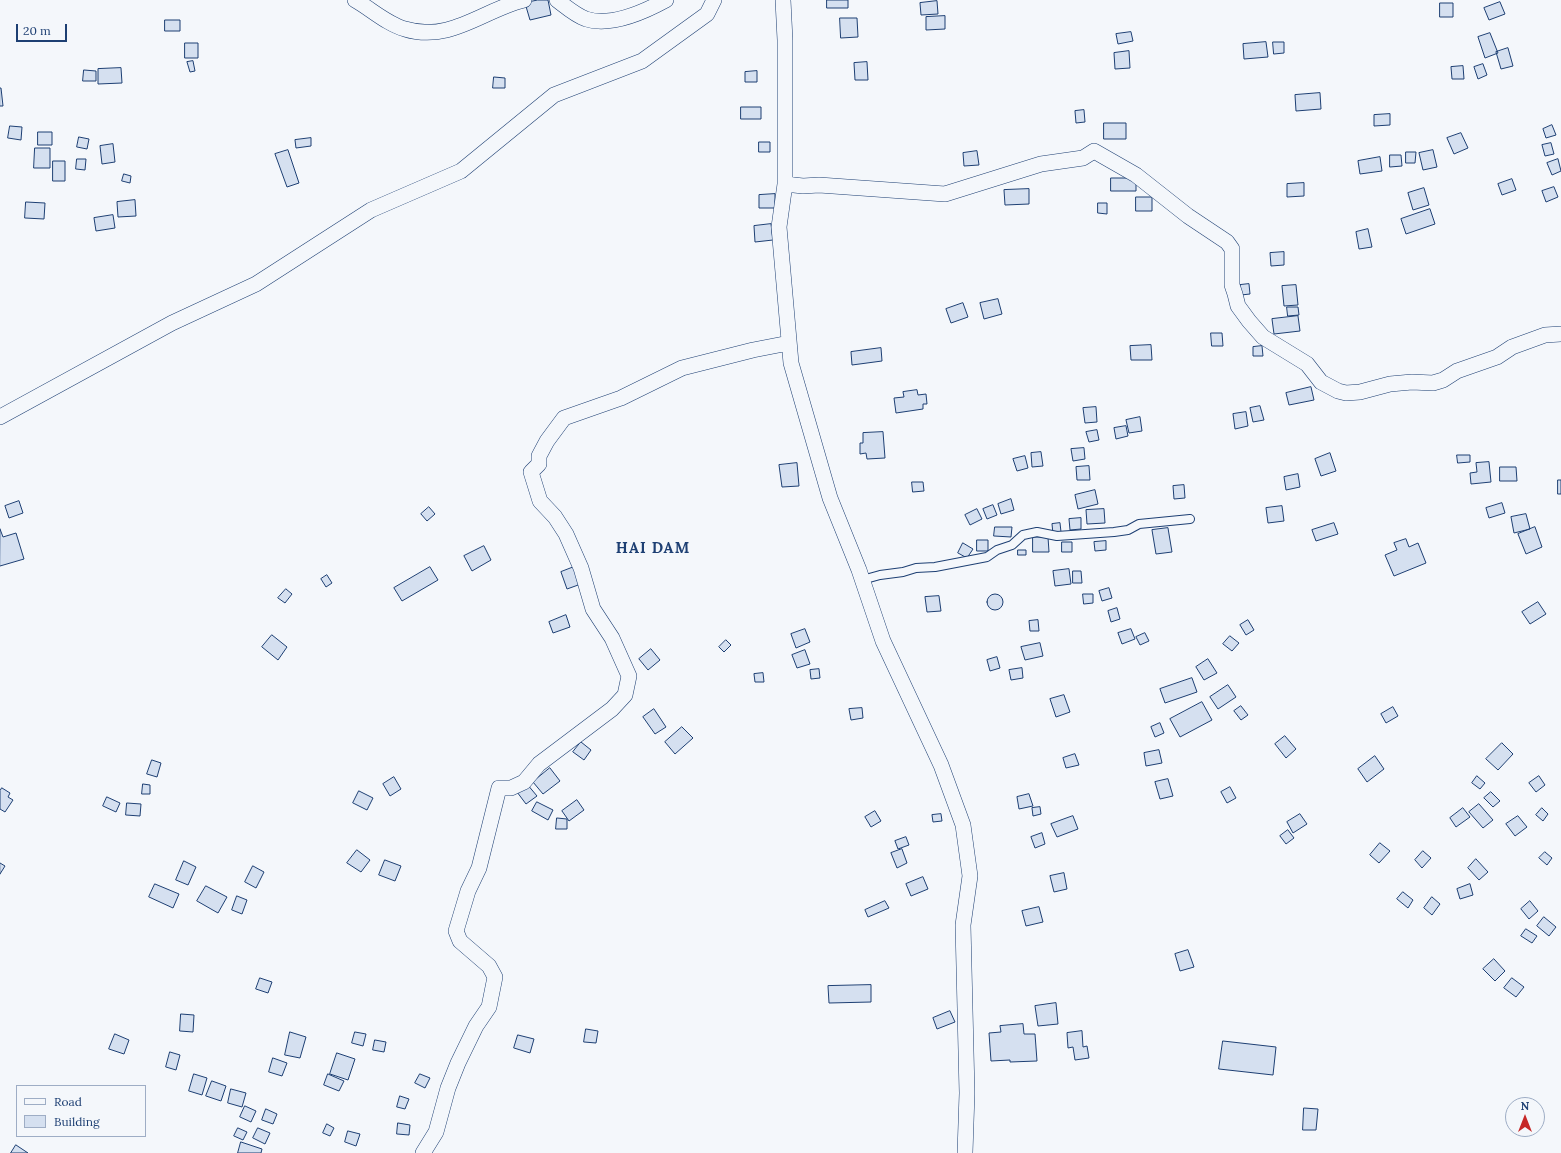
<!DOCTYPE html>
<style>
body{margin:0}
#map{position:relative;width:1561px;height:1153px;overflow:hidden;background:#f4f7fb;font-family:Lora,serif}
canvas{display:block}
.legend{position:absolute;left:16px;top:1085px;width:130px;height:52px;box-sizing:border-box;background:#f4f7fb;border:1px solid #9eadc5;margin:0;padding:5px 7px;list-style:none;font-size:12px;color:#1d3f73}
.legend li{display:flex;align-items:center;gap:8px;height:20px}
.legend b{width:20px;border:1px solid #9eadc5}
.north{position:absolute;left:1505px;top:1097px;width:40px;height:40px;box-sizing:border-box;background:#f4f7fb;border:1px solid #9eadc5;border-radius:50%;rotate:0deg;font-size:11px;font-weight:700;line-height:16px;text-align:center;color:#1d3f73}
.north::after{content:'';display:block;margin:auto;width:14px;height:18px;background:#c62828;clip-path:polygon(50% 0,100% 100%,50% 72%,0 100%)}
.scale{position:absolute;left:16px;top:24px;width:51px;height:18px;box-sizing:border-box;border:2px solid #1d3f73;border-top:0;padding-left:5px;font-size:12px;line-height:14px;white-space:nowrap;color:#1d3f73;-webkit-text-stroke:3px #f4f7fb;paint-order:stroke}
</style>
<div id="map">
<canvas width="1561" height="1153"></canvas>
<ul class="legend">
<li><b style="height:5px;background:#f4f7fb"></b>Road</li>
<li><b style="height:11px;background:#d5e0f0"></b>Building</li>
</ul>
<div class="north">N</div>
<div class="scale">20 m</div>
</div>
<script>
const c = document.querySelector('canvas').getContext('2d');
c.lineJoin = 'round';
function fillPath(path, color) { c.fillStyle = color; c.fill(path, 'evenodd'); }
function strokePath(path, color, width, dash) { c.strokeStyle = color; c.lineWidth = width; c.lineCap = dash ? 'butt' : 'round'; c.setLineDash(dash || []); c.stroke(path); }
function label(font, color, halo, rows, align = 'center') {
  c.font = font + ' Lora,serif'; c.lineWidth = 3; c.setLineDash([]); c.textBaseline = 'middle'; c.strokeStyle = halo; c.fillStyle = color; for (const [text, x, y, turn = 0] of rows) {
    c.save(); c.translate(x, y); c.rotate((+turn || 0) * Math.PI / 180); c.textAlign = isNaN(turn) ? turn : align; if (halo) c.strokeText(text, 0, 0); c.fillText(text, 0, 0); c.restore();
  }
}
const building = new Path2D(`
 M 538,0 L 548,0 L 551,15 L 530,20 L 525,3 Z
 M 827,0 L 848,0 L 848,8 L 827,8 Z
 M 937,1 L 938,14 L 921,15 L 920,3 Z
 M 1500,2 L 1505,14 L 1489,20 L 1484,8 Z
 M 1440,3 L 1453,3 L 1453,17 L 1440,17 Z
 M 945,16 L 945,29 L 926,30 L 926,17 Z
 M 840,18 L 857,18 L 858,37 L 841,38 Z
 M 165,20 L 180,20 L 180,31 L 165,31 Z
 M 1131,32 L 1133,41 L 1118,44 L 1116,34 Z
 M 1490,33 L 1498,53 L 1485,58 L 1478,37 Z
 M 1266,42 L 1268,57 L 1244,59 L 1243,44 Z
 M 1273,42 L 1284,42 L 1284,53 L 1274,54 Z
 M 185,43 L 198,43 L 198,58 L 185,58 Z
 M 1508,48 L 1513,66 L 1501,69 L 1496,52 Z
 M 1129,51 L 1130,68 L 1115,69 L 1114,53 Z
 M 193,61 L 195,71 L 190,72 L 187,62 Z
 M 867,62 L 868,80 L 855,80 L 854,63 Z
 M 1483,64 L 1487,75 L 1478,79 L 1474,67 Z
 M 1463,66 L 1464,79 L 1452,79 L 1451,67 Z
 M 121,68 L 122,83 L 98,84 L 98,69 Z
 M 84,70 L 96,71 L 96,81 L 83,81 Z
 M 757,71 L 757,82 L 745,82 L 745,72 Z
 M 494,77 L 505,78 L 505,88 L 493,88 Z
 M 0,88 L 1,88 L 3,106 L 0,106 Z
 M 1320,93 L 1321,109 L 1296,111 L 1295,95 Z
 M 741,107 L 761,107 L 761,119 L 741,119 Z
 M 1084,110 L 1085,122 L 1076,123 L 1075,111 Z
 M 1390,114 L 1390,125 L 1374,126 L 1374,115 Z
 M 1104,123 L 1126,123 L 1126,139 L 1104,139 Z
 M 1552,125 L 1556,135 L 1546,138 L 1543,129 Z
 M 10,126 L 22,127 L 21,140 L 8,138 Z
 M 38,132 L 52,132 L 52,145 L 38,145 Z
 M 1461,133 L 1468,148 L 1454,154 L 1447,138 Z
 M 79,137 L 89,139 L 87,149 L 77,147 Z
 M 311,138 L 311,146 L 296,148 L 295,140 Z
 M 759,142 L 770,142 L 770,152 L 759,152 Z
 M 1551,143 L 1554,154 L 1545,156 L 1542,145 Z
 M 113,144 L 115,162 L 102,164 L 100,146 Z
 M 35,148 L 50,148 L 50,168 L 34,168 Z
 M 288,150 L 299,183 L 287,187 L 275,154 Z
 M 1433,150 L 1437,167 L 1423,170 L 1419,153 Z
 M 977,151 L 979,165 L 964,166 L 963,153 Z
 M 1406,152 L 1416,152 L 1415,163 L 1406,163 Z
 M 1390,155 L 1401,155 L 1402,166 L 1390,167 Z
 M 1380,157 L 1382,171 L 1360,174 L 1358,161 Z
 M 77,159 L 86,159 L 85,170 L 76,169 Z
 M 1558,159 L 1561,171 L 1552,175 L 1547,163 Z
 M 53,161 L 65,161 L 65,181 L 53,181 Z
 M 124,174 L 131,176 L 130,183 L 122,181 Z
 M 1111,178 L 1136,178 L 1136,191 L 1111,191 Z
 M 1512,179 L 1516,190 L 1502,195 L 1498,184 Z
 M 1304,183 L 1304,196 L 1287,197 L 1287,184 Z
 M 1554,187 L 1558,197 L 1546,202 L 1542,191 Z
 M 1424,188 L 1429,205 L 1413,210 L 1408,193 Z
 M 1029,189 L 1029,204 L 1005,205 L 1004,190 Z
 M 775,194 L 775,208 L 759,208 L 759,195 Z
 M 1136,197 L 1152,197 L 1152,211 L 1136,211 Z
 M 135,200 L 136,216 L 118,217 L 117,202 Z
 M 26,202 L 45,203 L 44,219 L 25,218 Z
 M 1098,203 L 1107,203 L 1107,214 L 1098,213 Z
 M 1430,209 L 1435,224 L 1406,234 L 1401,219 Z
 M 113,215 L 115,228 L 96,231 L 94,218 Z
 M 771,224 L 773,240 L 755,242 L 754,226 Z
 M 1368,229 L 1372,247 L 1359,249 L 1356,232 Z
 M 1284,252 L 1284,265 L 1271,266 L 1270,253 Z
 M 1249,284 L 1250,294 L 1241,295 L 1240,285 Z
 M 1296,285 L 1298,305 L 1284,306 L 1282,286 Z
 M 998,299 L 1002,314 L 984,319 L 980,303 Z
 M 963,303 L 968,317 L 951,323 L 946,309 Z
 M 1287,307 L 1298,307 L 1299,315 L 1288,316 Z
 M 1298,316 L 1300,331 L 1274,334 L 1272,319 Z
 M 1211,333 L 1222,333 L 1223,346 L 1212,346 Z
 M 1151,345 L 1152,360 L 1131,360 L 1130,346 Z
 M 1262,346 L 1263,356 L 1253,356 L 1253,347 Z
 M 881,348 L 882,361 L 852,365 L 851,352 Z
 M 1311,387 L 1314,400 L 1289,405 L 1286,393 Z
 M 917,390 L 918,395 L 926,394 L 927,404 L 923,404 L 923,409 L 896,413 L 894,398 L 904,397 L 903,392 Z
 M 1260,406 L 1264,420 L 1253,422 L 1250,408 Z
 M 1096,407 L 1097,422 L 1085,423 L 1083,408 Z
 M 1246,412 L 1248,426 L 1235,429 L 1233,414 Z
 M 1140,417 L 1142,431 L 1129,433 L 1126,420 Z
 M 1126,426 L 1128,436 L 1116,439 L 1114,428 Z
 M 1097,430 L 1099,440 L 1089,442 L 1086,432 Z
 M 883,432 L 885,458 L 867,459 L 866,453 L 860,454 L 860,443 L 863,443 L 863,433 Z
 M 1084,448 L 1085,459 L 1073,461 L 1071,449 Z
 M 1041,452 L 1043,466 L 1032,467 L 1031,453 Z
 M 1330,453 L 1336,471 L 1321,476 L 1315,459 Z
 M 1457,455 L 1470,455 L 1470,462 L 1458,463 Z
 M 1025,456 L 1028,468 L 1017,471 L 1013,459 Z
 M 1489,462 L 1491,482 L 1471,484 L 1470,473 L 1477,472 L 1476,463 Z
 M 797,463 L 799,486 L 782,487 L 779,465 Z
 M 1089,466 L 1090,480 L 1077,480 L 1076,467 Z
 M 1500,467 L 1516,467 L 1517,481 L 1500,481 Z
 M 1298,474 L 1300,487 L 1286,490 L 1284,477 Z
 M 1558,480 L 1561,480 L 1561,494 L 1558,494 Z
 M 912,482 L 923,482 L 924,491 L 913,492 Z
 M 1184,485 L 1185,498 L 1174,499 L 1173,486 Z
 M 1095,490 L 1098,504 L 1078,509 L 1075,495 Z
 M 1011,499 L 1014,510 L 1001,514 L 998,504 Z
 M 19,501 L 23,513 L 9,518 L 5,506 Z
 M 1502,503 L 1505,513 L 1489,518 L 1486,508 Z
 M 993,505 L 997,515 L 987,519 L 983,509 Z
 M 1282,506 L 1284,521 L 1268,523 L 1266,508 Z
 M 429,507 L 435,514 L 427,521 L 421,514 Z
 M 977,509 L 982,519 L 970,525 L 965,515 Z
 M 1104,509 L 1105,523 L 1087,524 L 1086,510 Z
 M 1526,514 L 1530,529 L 1514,533 L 1511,517 Z
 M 1081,518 L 1081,529 L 1070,530 L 1069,519 Z
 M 1060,523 L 1061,532 L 1053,534 L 1052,524 Z
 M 1334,523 L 1338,534 L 1316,541 L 1312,530 Z
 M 995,527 L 1012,527 L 1011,537 L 994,536 Z
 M 1535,527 L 1542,547 L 1526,554 L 1518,534 Z
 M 1168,528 L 1172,552 L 1156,554 L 1152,530 Z
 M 0,529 L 3,537 L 16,533 L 24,559 L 0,566 Z
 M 1033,537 L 1048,537 L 1049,552 L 1033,552 Z
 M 1406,539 L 1409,547 L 1418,543 L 1426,563 L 1394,576 L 1385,555 L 1397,550 L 1394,543 Z
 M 977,540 L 988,540 L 988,551 L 977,551 Z
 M 1106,541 L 1106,550 L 1095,551 L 1094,542 Z
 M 1062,542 L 1072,542 L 1072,552 L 1062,552 Z
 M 963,543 L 973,549 L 967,558 L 958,553 Z
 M 484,546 L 491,560 L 472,571 L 464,556 Z
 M 1018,550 L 1026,550 L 1026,555 L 1018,555 Z
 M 430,567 L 438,580 L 402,601 L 394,588 Z
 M 574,567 L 581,584 L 567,589 L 561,572 Z
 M 1069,569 L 1071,584 L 1055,586 L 1053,571 Z
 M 1073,571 L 1081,571 L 1082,583 L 1073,583 Z
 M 327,575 L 332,583 L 326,587 L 321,579 Z
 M 1109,588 L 1112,598 L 1102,601 L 1099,591 Z
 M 286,589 L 292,594 L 285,603 L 278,598 Z
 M987 602a8 8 0 1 1 16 0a8 8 0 1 1-16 0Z
 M 1083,594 L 1093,594 L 1093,603 L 1084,604 Z
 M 939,596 L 941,611 L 927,612 L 925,597 Z
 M 1538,602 L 1546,614 L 1530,624 L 1522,612 Z
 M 1117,608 L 1120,619 L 1111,622 L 1108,611 Z
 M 566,615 L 570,627 L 553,633 L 549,622 Z
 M 1038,620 L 1039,631 L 1030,631 L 1029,621 Z
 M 1248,620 L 1254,630 L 1246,635 L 1240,625 Z
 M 805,629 L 810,642 L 796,648 L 791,634 Z
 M 1131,629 L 1135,639 L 1122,644 L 1118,633 Z
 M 1145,633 L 1149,641 L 1140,645 L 1136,637 Z
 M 272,635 L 287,647 L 278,660 L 262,647 Z
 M 1230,636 L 1239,643 L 1232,651 L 1223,644 Z
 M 726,640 L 731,645 L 724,652 L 719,647 Z
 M 1040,643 L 1043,656 L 1025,660 L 1021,647 Z
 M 651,649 L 660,660 L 648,670 L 639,659 Z
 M 805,650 L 810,664 L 797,668 L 792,655 Z
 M 997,657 L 1000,668 L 990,671 L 987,660 Z
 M 1208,659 L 1217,673 L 1204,680 L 1196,667 Z
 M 1022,668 L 1023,678 L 1011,680 L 1009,670 Z
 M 819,669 L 820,678 L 811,679 L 810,670 Z
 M 763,673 L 764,682 L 755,682 L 754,674 Z
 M 1192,678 L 1197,692 L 1165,703 L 1160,689 Z
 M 1228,685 L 1236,697 L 1218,709 L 1210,697 Z
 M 1064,695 L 1070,712 L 1056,717 L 1050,699 Z
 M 1202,702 L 1212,720 L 1180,737 L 1170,719 Z
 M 1241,706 L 1248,715 L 1241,720 L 1234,711 Z
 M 1393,707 L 1398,716 L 1386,723 L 1381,714 Z
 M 862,708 L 863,718 L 851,720 L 849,709 Z
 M 654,709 L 666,727 L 655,734 L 643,717 Z
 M 1160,723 L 1164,733 L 1155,737 L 1151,727 Z
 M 682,727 L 693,738 L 675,754 L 665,742 Z
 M 1285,736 L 1296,749 L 1286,758 L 1275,744 Z
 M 581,742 L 591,750 L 584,760 L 573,752 Z
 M 1502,743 L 1513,754 L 1498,770 L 1486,759 Z
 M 1159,750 L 1162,763 L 1146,766 L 1144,753 Z
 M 1075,754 L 1079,765 L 1066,768 L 1063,758 Z
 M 1375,756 L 1384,769 L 1367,782 L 1358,769 Z
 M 152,760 L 161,763 L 157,777 L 147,774 Z
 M 550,768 L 560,781 L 543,794 L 533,782 Z
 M 1477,776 L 1485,783 L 1480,789 L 1472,783 Z
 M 1539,776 L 1545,785 L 1536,792 L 1529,783 Z
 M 394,777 L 401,789 L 390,796 L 383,784 Z
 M 1168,779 L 1173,796 L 1160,799 L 1155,782 Z
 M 143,784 L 150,785 L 150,794 L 142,794 Z
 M 527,784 L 537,796 L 526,804 L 517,792 Z
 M 1230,787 L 1236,798 L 1227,803 L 1221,792 Z
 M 2,788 L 10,793 L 8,797 L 13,800 L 5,812 L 0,809 L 0,791 Z
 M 359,791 L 373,798 L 367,810 L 353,803 Z
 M 1491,792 L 1500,801 L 1493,807 L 1484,798 Z
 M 1029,794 L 1033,806 L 1019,809 L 1017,797 Z
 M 107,797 L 120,803 L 116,812 L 103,806 Z
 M 577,800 L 584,810 L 569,821 L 562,811 Z
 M 537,802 L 553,810 L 548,820 L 532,811 Z
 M 127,803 L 141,804 L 140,816 L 126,815 Z
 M 1479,804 L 1493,820 L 1483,828 L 1469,812 Z
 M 1040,807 L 1041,814 L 1033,816 L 1032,808 Z
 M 1463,808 L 1470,817 L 1456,827 L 1450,818 Z
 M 1542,808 L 1548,814 L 1543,821 L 1536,815 Z
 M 875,811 L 881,821 L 871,827 L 865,817 Z
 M 941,814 L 942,821 L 933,822 L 932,815 Z
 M 1300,814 L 1307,824 L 1293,833 L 1287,822 Z
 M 1073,816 L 1078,829 L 1057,837 L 1051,824 Z
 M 1518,816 L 1527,827 L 1515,836 L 1506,824 Z
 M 557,818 L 567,819 L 567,829 L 556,829 Z
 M 1288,830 L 1294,838 L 1286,844 L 1280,836 Z
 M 1042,833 L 1045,844 L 1035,848 L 1031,837 Z
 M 906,837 L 909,845 L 898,849 L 895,841 Z
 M 1380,843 L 1390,851 L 1379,863 L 1370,855 Z
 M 902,849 L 907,863 L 897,868 L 891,853 Z
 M 357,850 L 370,860 L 361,872 L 347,863 Z
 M 1423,851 L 1431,858 L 1422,868 L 1415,860 Z
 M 1545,852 L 1552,858 L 1547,865 L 1539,858 Z
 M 1476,859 L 1488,872 L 1479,880 L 1468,868 Z
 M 385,860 L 401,866 L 395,881 L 379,875 Z
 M 184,861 L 196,867 L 188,885 L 176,880 Z
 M 0,863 L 5,866 L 0,874 Z
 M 253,866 L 264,872 L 256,888 L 245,882 Z
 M 1064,873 L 1067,889 L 1054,892 L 1050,876 Z
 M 923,877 L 928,889 L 911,896 L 906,884 Z
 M 155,884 L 179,894 L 173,908 L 149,897 Z
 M 1470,884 L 1473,895 L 1460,899 L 1457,889 Z
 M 206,886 L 227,897 L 218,913 L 197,901 Z
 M 1403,892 L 1413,900 L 1408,908 L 1397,899 Z
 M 237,896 L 247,900 L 242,914 L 232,910 Z
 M 1432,897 L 1440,904 L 1432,915 L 1424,908 Z
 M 885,901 L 889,908 L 868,917 L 865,910 Z
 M 1530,901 L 1538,911 L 1529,919 L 1521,909 Z
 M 1039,907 L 1043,922 L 1026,926 L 1022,911 Z
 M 1544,917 L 1556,927 L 1549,936 L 1537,926 Z
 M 1526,929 L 1537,936 L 1532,943 L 1521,936 Z
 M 1188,950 L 1194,967 L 1180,971 L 1175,954 Z
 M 1494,959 L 1505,971 L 1495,981 L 1483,969 Z
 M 260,978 L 272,982 L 268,993 L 256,989 Z
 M 1512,978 L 1524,987 L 1516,997 L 1504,988 Z
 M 871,985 L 871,1002 L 829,1003 L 828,986 Z
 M 1056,1003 L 1058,1024 L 1038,1026 L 1035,1006 Z
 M 950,1011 L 955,1022 L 937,1029 L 933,1018 Z
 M 181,1014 L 194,1015 L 193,1032 L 180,1031 Z
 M 1023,1024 L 1024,1034 L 1035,1034 L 1037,1061 L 1010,1062 L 1010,1060 L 991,1061 L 989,1033 L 1001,1032 L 1000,1026 Z
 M 586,1029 L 598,1031 L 596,1043 L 584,1042 Z
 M 1082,1031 L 1083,1047 L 1087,1046 L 1089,1058 L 1075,1060 L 1073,1047 L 1068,1048 L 1067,1033 Z
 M 290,1032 L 306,1037 L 300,1058 L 285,1055 Z
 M 355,1032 L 366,1034 L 363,1046 L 352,1043 Z
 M 115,1034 L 129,1040 L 124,1054 L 109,1049 Z
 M 518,1035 L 534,1039 L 530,1053 L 514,1048 Z
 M 375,1040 L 386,1042 L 384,1052 L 373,1050 Z
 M 1223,1041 L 1276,1047 L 1273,1075 L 1219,1069 Z
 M 170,1052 L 180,1055 L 176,1070 L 166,1067 Z
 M 337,1053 L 355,1059 L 348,1080 L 330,1074 Z
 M 273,1058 L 287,1063 L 282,1076 L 269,1072 Z
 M 194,1074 L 207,1078 L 202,1095 L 189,1091 Z
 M 328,1074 L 344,1081 L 339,1091 L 324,1085 Z
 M 420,1074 L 430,1078 L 425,1088 L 415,1083 Z
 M 212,1081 L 226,1086 L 221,1101 L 206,1096 Z
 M 231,1089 L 246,1093 L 242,1107 L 228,1103 Z
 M 400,1096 L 409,1099 L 405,1109 L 397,1107 Z
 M 245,1106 L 256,1111 L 251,1122 L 240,1117 Z
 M 1304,1108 L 1318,1109 L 1316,1130 L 1303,1130 Z
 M 266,1109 L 277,1114 L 273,1124 L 262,1120 Z
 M 398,1123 L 410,1125 L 409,1135 L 397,1134 Z
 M 327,1124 L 334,1128 L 330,1136 L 323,1133 Z
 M 238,1128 L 247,1132 L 243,1140 L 234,1136 Z
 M 258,1128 L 270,1133 L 265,1144 L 253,1138 Z
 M 348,1131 L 360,1134 L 356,1146 L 345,1142 Z
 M 241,1142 L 262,1149 L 261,1153 L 238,1153 Z
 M 16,1145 L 28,1153 L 11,1153 Z`);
fillPath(building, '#d5e0f0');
strokePath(building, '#1d3f73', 1);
const service = new Path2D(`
 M 862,580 L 880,575 L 903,572 L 916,568 L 935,567 L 987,557 L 997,550 L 1012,545 L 1023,535 L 1037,532 L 1057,536 L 1114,532 L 1128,530 L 1139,524 L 1190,519`);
const minor = new Path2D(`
 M 355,0 C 371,9 387,24 405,29 C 450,43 483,10 524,0
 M 557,0 C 565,6 575,15 586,19 C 611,27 644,12 666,0
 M 783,0 L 785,40 L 785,184 L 779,227 L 791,363 L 830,498 L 859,570 L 883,641 L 941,765 L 963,825 L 970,876 L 963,925 L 967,1093 L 965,1153
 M 785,184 L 803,186 L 819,185 L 945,194 L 1041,164 L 1083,158 L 1094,151 L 1136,175 L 1188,216 L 1227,242 L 1232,249 L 1232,285 L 1235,294 L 1238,306 L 1249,321 L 1263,337 L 1307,364 L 1321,382 L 1338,391 L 1346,393 L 1360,392 L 1390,384 L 1412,382 L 1433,383 L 1443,380 L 1457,371 L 1497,357 L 1512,347 L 1545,335 L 1561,334
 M 0,417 L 172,323 L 256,284 L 371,210 L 461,171 L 554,95 L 642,61 L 707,14 L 714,0
 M 423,1153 L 436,1132 L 448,1088 L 458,1063 L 476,1026 L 489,1007 L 495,977 L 489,966 L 460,941 L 456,931 L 468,891 L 479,868 L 499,788 L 511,788 L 524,782 L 539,764 L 612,709 L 625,695 L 629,676 L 612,638 L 593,609 L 581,568 L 566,534 L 555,517 L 540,501 L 531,472 L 539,464 L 539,456 L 547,441 L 564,418 L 621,398 L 682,368 L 753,350 L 789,343`);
strokePath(service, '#1d3f73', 10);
strokePath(minor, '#1d3f73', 16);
strokePath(service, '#f4f7fb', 8);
strokePath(minor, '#f4f7fb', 15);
c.letterSpacing = '1px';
label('bold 15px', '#1d3f73', '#f4f7fb', [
 ["HAI DAM",653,549]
]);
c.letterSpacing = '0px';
</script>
